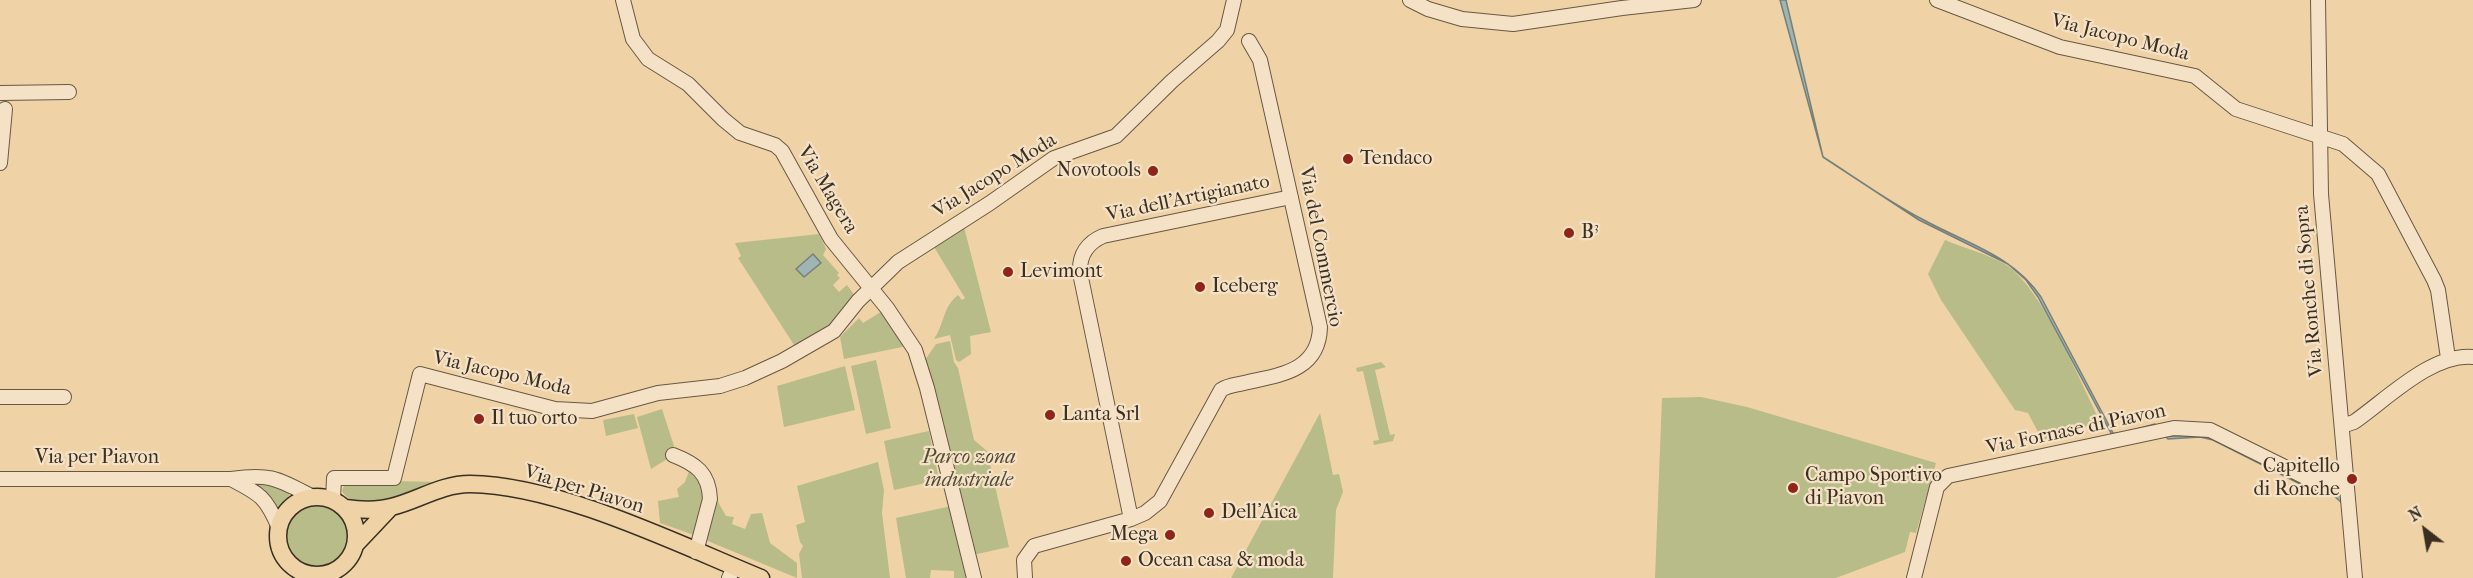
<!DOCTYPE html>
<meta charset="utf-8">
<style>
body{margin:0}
#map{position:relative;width:2473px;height:578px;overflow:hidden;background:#efd3a7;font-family:"IM FELL French Canon",serif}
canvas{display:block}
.north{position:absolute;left:2395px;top:500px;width:60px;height:60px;-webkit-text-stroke:4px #f5e2c6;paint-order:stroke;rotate:329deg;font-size:16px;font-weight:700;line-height:24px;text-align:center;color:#3b2f22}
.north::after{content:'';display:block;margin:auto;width:21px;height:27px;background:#3b2f22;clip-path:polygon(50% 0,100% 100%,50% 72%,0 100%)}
</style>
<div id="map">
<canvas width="2473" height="578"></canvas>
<div class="north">N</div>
</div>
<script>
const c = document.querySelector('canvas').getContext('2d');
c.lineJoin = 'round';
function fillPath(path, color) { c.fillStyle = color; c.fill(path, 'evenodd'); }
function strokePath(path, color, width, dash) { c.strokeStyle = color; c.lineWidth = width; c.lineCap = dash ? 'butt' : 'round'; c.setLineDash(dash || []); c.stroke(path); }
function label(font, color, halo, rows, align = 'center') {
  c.font = font + ' "IM FELL French Canon",serif'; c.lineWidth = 4.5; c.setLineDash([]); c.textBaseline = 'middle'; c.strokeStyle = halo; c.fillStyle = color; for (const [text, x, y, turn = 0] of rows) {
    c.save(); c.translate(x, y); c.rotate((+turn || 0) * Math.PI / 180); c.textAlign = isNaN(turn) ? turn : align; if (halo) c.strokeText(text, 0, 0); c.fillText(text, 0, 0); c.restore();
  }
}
fillPath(new Path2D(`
 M 964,227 L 991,332 L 970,336 L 971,354 L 959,362 L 956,360 L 950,335 L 934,339 C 945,323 942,308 958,295 L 962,300 L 965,298 L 934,247 Z
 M 819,234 L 826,249 L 823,255 L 839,273 L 837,275 L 840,278 L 833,285 L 839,292 L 847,285 L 855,296 L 840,321 L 796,348 L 738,258 L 741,256 L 735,243 Z
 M 1945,240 C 1964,248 1987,254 2005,264 C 2041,286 2080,381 2100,421 L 2044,443 L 2028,413 L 2015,410 L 1941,300 L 1928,274 Z
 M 887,308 L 912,345 L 844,359 L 840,337 L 859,318 L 863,323 Z
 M 950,341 L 954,362 L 958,368 L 974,440 L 987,451 L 1009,547 L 968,556 L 974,578 L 954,578 L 954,571 L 931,570 L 930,578 L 906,578 L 896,518 L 956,505 L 921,366 L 936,344 Z
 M 876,360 L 891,428 L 866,434 L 851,366 Z
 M 1381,362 L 1386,367 L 1375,370 L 1390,435 L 1395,434 L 1393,441 L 1374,445 L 1373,441 L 1379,440 L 1363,371 L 1357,372 L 1356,368 Z
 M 845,366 L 855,410 L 784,427 L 777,386 Z
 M 1701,397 L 1747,407 L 1936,463 L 1916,533 L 1910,532 L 1905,552 L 1836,578 L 1655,578 L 1662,398 Z
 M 662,409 L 674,446 L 669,458 L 651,469 L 637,417 Z
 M 1320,413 L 1333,475 L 1339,474 L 1343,492 L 1336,510 L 1333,578 L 1231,578 Z
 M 634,414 L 638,428 L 606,436 L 603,420 Z
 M 929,431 L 939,480 L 894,490 L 884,441 Z
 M 878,462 L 884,490 L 882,513 L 890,578 L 802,578 L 799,554 L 803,546 L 800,542 L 796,525 L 805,522 L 797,486 Z
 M 689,471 L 702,474 L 709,489 L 694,535 L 660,523 L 658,501 L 679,497 L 677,489 L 685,482 Z
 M 256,478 L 290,491 L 288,499 L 278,510 L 264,489 L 246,479 Z
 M 346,480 L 435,482 C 414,490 356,518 342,491 Z
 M 717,500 L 726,516 L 734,517 L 732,524 L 745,529 L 751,514 L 762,513 L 770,543 L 797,563 L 797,578 L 703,539 Z
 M287 535a31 31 0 1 1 62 0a31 31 0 1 1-62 0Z`), '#b8bc88');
const water = new Path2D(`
 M 1780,0 L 1786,0 L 1823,157 C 1856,178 1888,201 1922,219 C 1965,243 2013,255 2041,297 L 2113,433 L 2118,434 L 2155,424 L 2170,436 L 2213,436 L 2307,485 L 2339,493 L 2344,500 L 2350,578 L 2348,578 L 2343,504 L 2333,495 L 2310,489 L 2213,440 L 2200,437 L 2168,439 L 2157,428 L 2112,435 L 2038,297 L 2026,280 L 2008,264 L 1919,220 L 1823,157 Z
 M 813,254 L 821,263 L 804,277 L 796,269 Z`);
fillPath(water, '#9fb5b3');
strokePath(water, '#777f79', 1.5);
const minor = new Path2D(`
 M 623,0 L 633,39 L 648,59 L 688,84 L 723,119 L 740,133 L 775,145 L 782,151 L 831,239 L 887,308 L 915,350 L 927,388 L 974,578
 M 1410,0 L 1428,9 L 1462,19 L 1513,24 L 1622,8 L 1694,0
 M 1937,0 L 2060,47 L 2195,76 L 2236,109 L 2343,144 L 2378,174 L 2434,280 L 2438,290 L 2448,358
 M 2318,0 L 2321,194 L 2355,578
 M 0,93 L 69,92
 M 0,163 L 5,109
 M 0,397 L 64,397
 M 2342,426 L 2354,422 C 2387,399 2432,353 2473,357
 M 673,455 C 696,464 709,473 710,499 L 696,552
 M 0,479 L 231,479 C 271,473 278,479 313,497
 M 231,479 C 260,494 266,497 279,528
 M 333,500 L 334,478 L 394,478 L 420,374 L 555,409 L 592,411 L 658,393 L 720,386 L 745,378 L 782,361 L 834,331 L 858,301 L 898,262 L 990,203 L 1054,158 L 1116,136 L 1172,81 L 1218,41 L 1227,30 L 1234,0
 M 1131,519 L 1080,273 C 1079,255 1087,243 1103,236 L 1291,197
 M 729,578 L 734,567
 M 1025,578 L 1024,560 L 1034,546 L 1131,519 L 1145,513 L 1160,501 L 1221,390 C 1228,385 1236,385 1244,383 C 1278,375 1319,372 1320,327 L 1260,60 L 1249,41
 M 1914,578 L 1937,487 L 1948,476 L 2174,428 L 2210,430 L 2309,479 L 2322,481 L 2346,478`);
const major = new Path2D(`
 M278 536a39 39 0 1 1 78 0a39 39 0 1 1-78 0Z
 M 345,508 C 360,510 376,511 391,507 C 417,501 441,484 470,484 C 559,485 678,544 761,578
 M 356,544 L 390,508`);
strokePath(minor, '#685843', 16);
strokePath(major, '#3b2f22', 19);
strokePath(minor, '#f5e2c6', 14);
strokePath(major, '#efd3a7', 16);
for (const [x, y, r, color] of [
 [1348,159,6,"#8f2418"],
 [1153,171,6,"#8f2418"],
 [1569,233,6,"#8f2418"],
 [1008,272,6,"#8f2418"],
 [1200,287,6,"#8f2418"],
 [1050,415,6,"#8f2418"],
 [479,419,6,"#8f2418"],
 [2352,479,6,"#8f2418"],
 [1793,488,6,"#8f2418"],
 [1209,513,6,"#8f2418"],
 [1170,535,6,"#8f2418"],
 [1126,561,6,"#8f2418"]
]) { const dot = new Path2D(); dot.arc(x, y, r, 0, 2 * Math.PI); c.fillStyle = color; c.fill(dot); strokePath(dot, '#f5e2c6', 2); }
label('20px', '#3b2f22', '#f5e2c6', [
 ["Via Jacopo Moda",2120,38,14],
 ["Via Jacopo Moda",995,176,-32],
 ["Via Magera",827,190,59],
 ["Via dell'Artigianato",1188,199,-12],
 ["Via del Commercio",1320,247,79],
 ["Via Ronche di Sopra",2310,291,-95],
 ["Via Jacopo Moda",502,374,13],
 ["Via Fornase di Piavon",2076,430,-12],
 ["Via per Piavon",97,458],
 ["Via per Piavon",584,490,17]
]);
label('20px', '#3b2f22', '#f5e2c6', [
 ["Tendaco",1360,159],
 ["Novotools",1141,171,"right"],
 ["B³",1581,233],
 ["Levimont",1020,272],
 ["Iceberg",1212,287],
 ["Lanta Srl",1062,415],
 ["Il tuo orto",491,419],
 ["Capitello",2340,467,"right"],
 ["di Ronche",2340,490,"right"],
 ["Campo Sportivo",1805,476],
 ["di Piavon",1805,499],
 ["Dell'Aica",1221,513],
 ["Mega",1158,535,"right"],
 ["Ocean casa & moda",1138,561]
], 'left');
label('italic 20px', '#544b36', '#f5e2c6', [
 ["Parco zona",969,458],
 ["industriale",969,481]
]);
</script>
